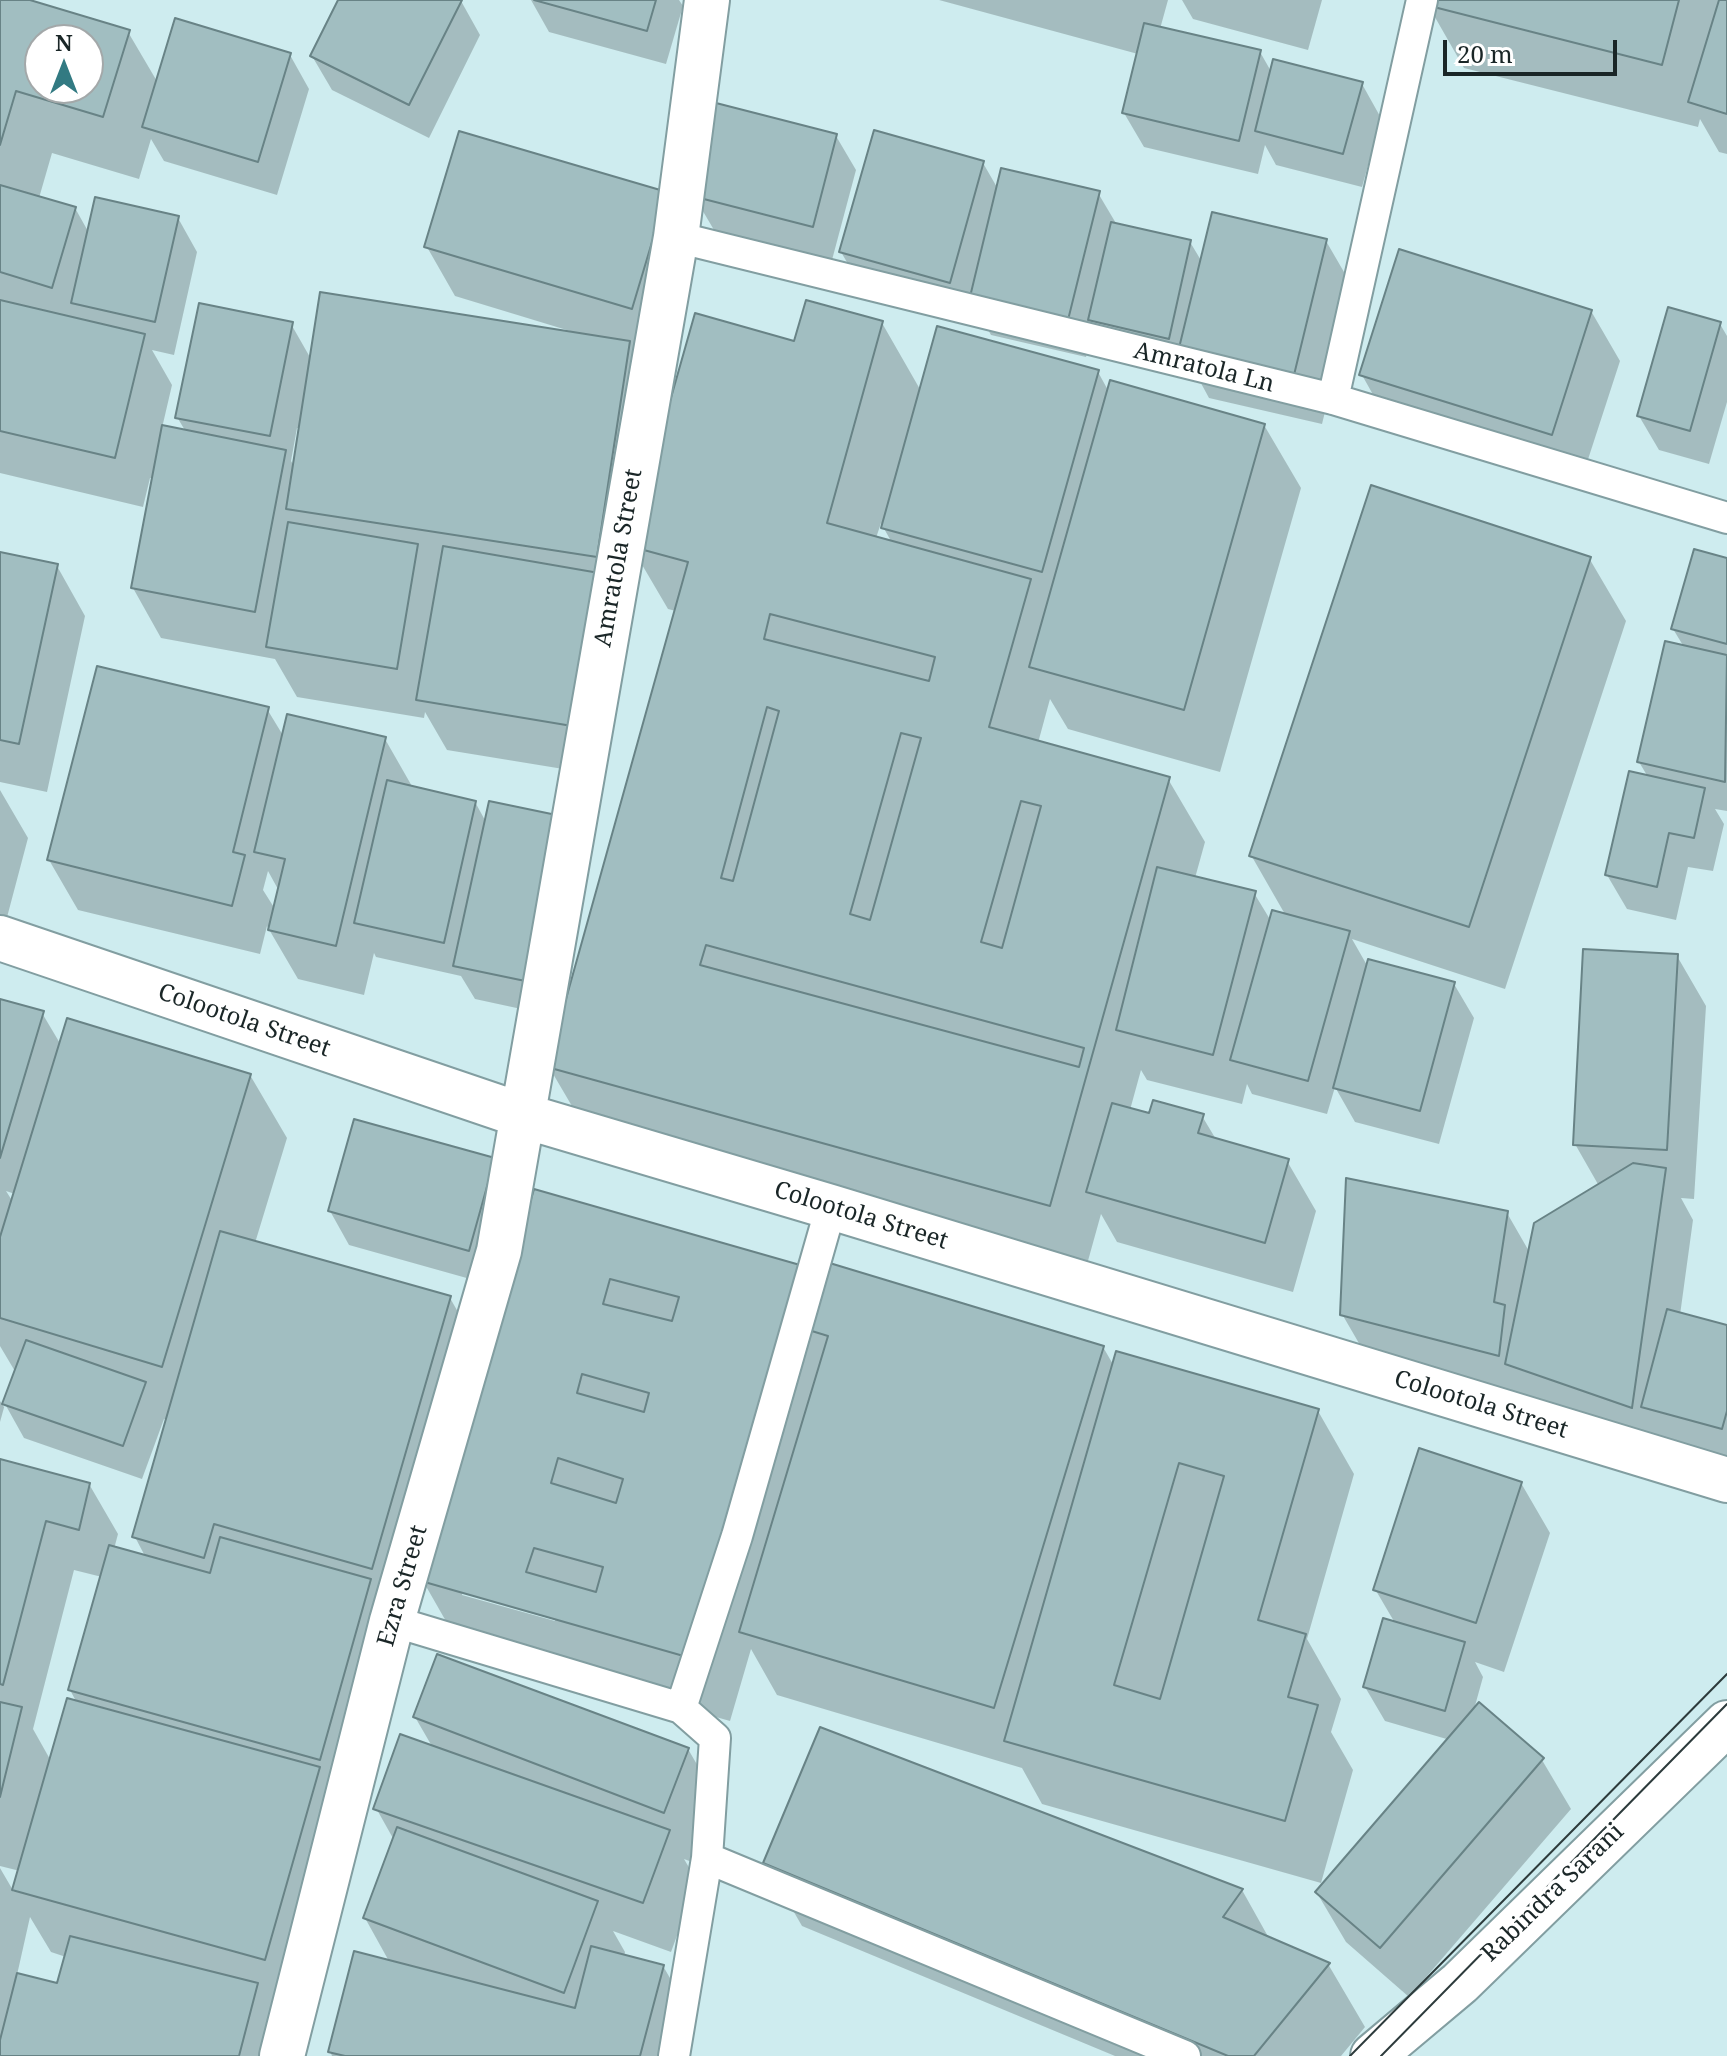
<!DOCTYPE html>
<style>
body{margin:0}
#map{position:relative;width:1727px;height:2056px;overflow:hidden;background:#ceecef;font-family:"Noto Serif",serif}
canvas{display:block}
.north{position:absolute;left:24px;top:24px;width:80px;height:80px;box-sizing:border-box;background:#fff;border:2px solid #a3a8a9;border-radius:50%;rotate:0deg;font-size:22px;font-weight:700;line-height:32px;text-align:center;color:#1a2627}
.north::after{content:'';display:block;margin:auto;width:28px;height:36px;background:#327a82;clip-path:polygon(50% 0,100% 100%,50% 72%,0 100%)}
.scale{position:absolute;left:1443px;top:40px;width:174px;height:36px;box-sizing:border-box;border:4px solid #1a2627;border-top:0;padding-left:10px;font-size:24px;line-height:28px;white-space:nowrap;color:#1a2627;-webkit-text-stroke:6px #fff;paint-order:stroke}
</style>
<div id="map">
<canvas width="1727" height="2056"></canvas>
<div class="north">N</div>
<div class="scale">20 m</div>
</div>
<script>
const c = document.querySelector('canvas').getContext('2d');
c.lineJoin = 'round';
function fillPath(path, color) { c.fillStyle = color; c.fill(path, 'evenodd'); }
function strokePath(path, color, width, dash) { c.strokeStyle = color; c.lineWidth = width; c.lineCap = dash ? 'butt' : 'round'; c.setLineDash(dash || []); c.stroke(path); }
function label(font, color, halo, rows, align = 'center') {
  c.font = font + ' "Noto Serif",serif'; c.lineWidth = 7; c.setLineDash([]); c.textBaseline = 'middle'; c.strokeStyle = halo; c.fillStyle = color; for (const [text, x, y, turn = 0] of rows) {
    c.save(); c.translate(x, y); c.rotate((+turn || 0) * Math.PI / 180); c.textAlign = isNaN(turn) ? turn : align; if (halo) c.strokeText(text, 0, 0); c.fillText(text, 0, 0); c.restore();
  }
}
fillPath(new Path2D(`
 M 0,0 L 23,0 L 128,32 L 158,83 L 290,55 L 309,89 L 277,195 L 164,161 L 151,139 L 139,179 L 52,153 L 39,198 L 75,208 L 89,233 L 178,218 L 197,252 L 174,355 L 152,350 L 172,385 L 162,428 L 186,432 L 177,417 L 291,324 L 311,359 L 570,333 L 570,331 L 455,296 L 427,247 L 666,194 L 660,357 L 633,349 L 666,406 L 663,425 L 796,343 L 882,323 L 921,391 L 1098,372 L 1109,392 L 1264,425 L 1301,488 L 1220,772 L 1068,729 L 1050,699 L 1038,743 L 1168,779 L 1205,842 L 1195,878 L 1254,893 L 1271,921 L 1286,916 L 1251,855 L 1589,558 L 1626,621 L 1505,989 L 1352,939 L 1368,967 L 1454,984 L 1474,1018 L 1439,1144 L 1355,1122 L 1335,1087 L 1327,1114 L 1252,1094 L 1247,1084 L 1242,1104 L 1147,1080 L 1141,1070 L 1130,1110 L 1150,1116 L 1202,1116 L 1217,1141 L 1287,1161 L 1316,1211 L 1293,1292 L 1117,1242 L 1101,1214 L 1086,1268 L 586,1130 L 549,1067 L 676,611 L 668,609 L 641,563 L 633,619 L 622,617 L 600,775 L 447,750 L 425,712 L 424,718 L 297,697 L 275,659 L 161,638 L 133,588 L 154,478 L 150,478 L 143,507 L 0,473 ZM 40,40 L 88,40 L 88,88 L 40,88 ZM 297,428 L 301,429 L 295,468 L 291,461 ZM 881,523 L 892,543 L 876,538 Z
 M 340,0 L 461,1 L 480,35 L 429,138 L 332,90 L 312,56 Z
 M 531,0 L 679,0 L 683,6 L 666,64 L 549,32 Z
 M 939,0 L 1168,0 L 1160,29 L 1260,52 L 1272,73 L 1362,84 L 1381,118 L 1362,187 L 1276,165 L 1265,145 L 1258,174 L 1144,147 L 1124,113 L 1138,54 Z
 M 1182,0 L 1322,0 L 1308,50 L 1193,19 Z
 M 1429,0 L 1727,0 L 1727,154 L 1719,152 L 1700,119 L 1698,127 L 1464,68 L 1428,5 Z
 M 836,136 L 856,170 L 832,260 L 714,230 L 694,196 Z
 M 983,163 L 998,189 L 1098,193 L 1117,225 L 1190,242 L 1202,262 L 1326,241 L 1355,291 L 1322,424 L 1209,398 L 1190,363 L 1094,326 L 1086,357 L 991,335 L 973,303 L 861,286 L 841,252 Z
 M 1591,311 L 1620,361 L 1580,484 L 1390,425 L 1362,375 Z
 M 1720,324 L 1727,336 L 1727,402 L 1709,464 L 1659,450 L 1639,416 Z
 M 0,554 L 57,566 L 85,616 L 47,792 L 0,782 Z
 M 1727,560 L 1727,811 L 1715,809 L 1724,824 L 1713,871 L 1688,867 L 1676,920 L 1627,909 L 1607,875 L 1648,777 L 1639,762 L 1684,647 L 1673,629 Z
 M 267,709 L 284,737 L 385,739 L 413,788 L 475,802 L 486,822 L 549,1015 L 475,999 L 461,976 L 376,957 L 374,953 L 364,995 L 298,979 L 267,926 L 260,954 L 78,910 L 49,860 ZM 268,871 L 279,891 L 275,909 L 263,890 Z
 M 0,790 L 28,838 L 1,940 L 0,940 Z
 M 1677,956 L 1706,1006 L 1694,1199 L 1681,1198 L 1693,1220 L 1680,1315 L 1727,1327 L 1727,1458 L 1371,1364 L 1342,1314 L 1507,1213 L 1530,1253 L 1599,1186 L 1575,1144 Z
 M 0,1001 L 42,1013 L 61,1045 L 250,1075 L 287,1138 L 255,1243 L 450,1298 L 486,1361 L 535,1192 L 805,1269 L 1103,1347 L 1114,1366 L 1318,1411 L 1354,1474 L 1307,1639 L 1341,1699 L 1331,1732 L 1353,1770 L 1321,1883 L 1042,1804 L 1022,1768 L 777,1695 L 751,1649 L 730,1721 L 459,1644 L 423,1581 L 291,2056 L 0,2056 L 0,1868 L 14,1892 L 20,1871 L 0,1866 L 0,1461 L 89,1484 L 118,1534 L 114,1549 L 146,1558 L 135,1537 L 168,1420 L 164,1419 L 142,1479 L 24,1438 L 5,1404 L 0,1422 L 0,1401 L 4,1407 L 16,1373 L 0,1346 ZM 6,1191 L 15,1194 L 13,1202 ZM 74,1570 L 102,1577 L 70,1690 L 77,1703 L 51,1761 L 33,1729 ZM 463,1591 L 555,1617 L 555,1621 L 462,1595 ZM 30,1917 L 51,1952 L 66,1957 L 59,1985 L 17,1975 Z
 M 494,1160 L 488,1284 L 349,1245 L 330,1211 Z
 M 1521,1483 L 1550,1533 L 1504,1672 L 1475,1662 L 1483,1677 L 1473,1713 L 1542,1760 L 1571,1809 L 1409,1997 L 1346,1942 L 1317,1893 L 1450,1740 L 1385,1721 L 1365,1687 L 1395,1623 L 1375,1589 Z
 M 415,1717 L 688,1749 L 717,1799 L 692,1862 L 684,1859 L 697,1881 L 671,1952 L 613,1931 L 625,1952 L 624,1957 L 663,1966 L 692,2016 L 681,2056 L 332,2056 L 330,2051 L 390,1963 L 365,1918 L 394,1840 L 376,1808 L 433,1748 Z
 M 765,1862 L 1242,1890 L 1270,1940 L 1328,1964 L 1365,2027 L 1341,2056 L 1115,2056 L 802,1926 Z`), '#0003');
const building = new Path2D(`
 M 0,0 L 30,0 L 130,30 L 103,117 L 16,91 L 0,145 ZM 40,40 L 88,40 L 88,88 L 40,88 Z
 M 338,0 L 462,0 L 409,105 L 310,56 Z
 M 534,0 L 656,0 L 647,31 Z
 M 1427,0 L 1679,0 L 1662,65 L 1426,5 Z
 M 1719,0 L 1727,0 L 1727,114 L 1688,102 Z
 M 175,18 L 291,53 L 258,162 L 142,127 Z
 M 1144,23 L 1261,50 L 1239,141 L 1122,113 Z
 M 1273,59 L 1363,82 L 1343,154 L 1255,131 Z
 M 716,103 L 837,134 L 813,227 L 692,196 Z
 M 874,130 L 984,161 L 950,283 L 839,252 Z
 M 459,131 L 667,192 L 632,309 L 424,247 Z
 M 1001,168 L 1100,191 L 1067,324 L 969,301 Z
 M 0,185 L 76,207 L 52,288 L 0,272 Z
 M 95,197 L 179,216 L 155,322 L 71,303 Z
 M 1212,212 L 1327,239 L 1294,375 L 1179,348 Z
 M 1111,222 L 1191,240 L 1169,339 L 1088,320 Z
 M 1399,249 L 1592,310 L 1552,435 L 1359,375 Z
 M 320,292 L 630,341 L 597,557 L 286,509 Z
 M 0,300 L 145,334 L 115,458 L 0,431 Z
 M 806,300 L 883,321 L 827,523 L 1031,579 L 989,727 L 1170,777 L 1050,1206 L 547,1067 L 688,562 L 629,546 L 695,313 L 794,341 ZM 770,614 L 935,657 L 929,681 L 764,639 ZM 767,707 L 779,711 L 733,881 L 721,878 ZM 901,733 L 921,738 L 870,920 L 850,914 ZM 1021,801 L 1041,806 L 1002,948 L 981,942 ZM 706,945 L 1084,1048 L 1079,1067 L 700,965 Z
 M 199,303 L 293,322 L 270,436 L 175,418 Z
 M 1668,307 L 1721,322 L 1690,431 L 1637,416 Z
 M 937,326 L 1099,370 L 1042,572 L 881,528 Z
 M 1110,380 L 1265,424 L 1184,710 L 1029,667 Z
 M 162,425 L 286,450 L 255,612 L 131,588 Z
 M 1371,485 L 1591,557 L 1469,927 L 1249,856 Z
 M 288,522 L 418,544 L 397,669 L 266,647 Z
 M 443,546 L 599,573 L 572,726 L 416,700 Z
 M 1694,549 L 1727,558 L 1727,644 L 1671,629 Z
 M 0,552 L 58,564 L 19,744 L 0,740 Z
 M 1665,641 L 1727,655 L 1725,782 L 1637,762 Z
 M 97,666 L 269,707 L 233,852 L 245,855 L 232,906 L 47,860 Z
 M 287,714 L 386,737 L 336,946 L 268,930 L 285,859 L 254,852 Z
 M 1629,771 L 1705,788 L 1694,838 L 1669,833 L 1657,887 L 1605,875 Z
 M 387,780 L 476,801 L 444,943 L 354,923 Z
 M 489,801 L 566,817 L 530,982 L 453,966 Z
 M 1157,867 L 1256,891 L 1213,1055 L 1116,1030 Z
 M 1272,910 L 1350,931 L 1308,1081 L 1230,1060 Z
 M 1583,949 L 1678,954 L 1667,1150 L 1573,1145 Z
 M 1368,959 L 1455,982 L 1420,1111 L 1333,1088 Z
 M 0,999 L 44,1011 L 0,1158 Z
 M 67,1018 L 251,1074 L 162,1367 L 0,1318 L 0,1237 Z
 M 1153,1100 L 1204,1114 L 1198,1133 L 1289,1159 L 1265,1243 L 1086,1192 L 1112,1103 L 1149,1113 Z
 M 354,1119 L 495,1158 L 469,1251 L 328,1211 Z
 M 1633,1163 L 1666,1168 L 1632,1408 L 1505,1364 L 1534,1223 Z
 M 1346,1178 L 1508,1211 L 1494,1302 L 1505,1305 L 1499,1356 L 1340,1315 Z
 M 534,1189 L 807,1267 L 694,1659 L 421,1581 ZM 610,1279 L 679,1297 L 672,1321 L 603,1304 ZM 582,1374 L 649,1393 L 644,1412 L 577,1393 ZM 558,1458 L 623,1479 L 616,1503 L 551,1483 ZM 534,1548 L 603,1567 L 596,1592 L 526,1572 Z
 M 220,1231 L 451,1296 L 372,1569 L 214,1524 L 204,1558 L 132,1537 Z
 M 823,1261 L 1104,1346 L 994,1708 L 739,1632 L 828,1336 L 802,1328 Z
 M 1667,1309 L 1727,1325 L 1727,1411 L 1722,1429 L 1641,1407 Z
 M 26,1340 L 146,1382 L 123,1446 L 2,1404 Z
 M 1116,1351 L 1319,1409 L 1258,1620 L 1306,1634 L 1288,1697 L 1318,1705 L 1285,1821 L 1004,1741 ZM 1179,1463 L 1224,1476 L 1160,1699 L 1114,1685 Z
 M 1419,1448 L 1522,1482 L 1476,1623 L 1373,1590 Z
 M 0,1459 L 90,1483 L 79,1530 L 46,1521 L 3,1685 L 0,1684 Z
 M 220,1537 L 371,1579 L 320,1760 L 68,1690 L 109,1545 L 210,1573 Z
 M 1383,1618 L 1465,1642 L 1445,1711 L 1363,1687 Z
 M 437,1654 L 689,1748 L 664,1813 L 413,1717 Z
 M 67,1698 L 320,1767 L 265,1960 L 12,1890 Z
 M 0,1702 L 22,1707 L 0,1797 Z
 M 1479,1702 L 1544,1758 L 1380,1948 L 1315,1892 Z
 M 820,1727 L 1243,1889 L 1223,1917 L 1330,1963 L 1254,2056 L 1228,2056 L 763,1863 Z
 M 400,1734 L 670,1830 L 643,1903 L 373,1809 Z
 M 397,1827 L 598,1901 L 564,1993 L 363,1918 Z
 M 70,1936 L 258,1983 L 239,2056 L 0,2056 L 0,2040 L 17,1973 L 57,1983 Z
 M 591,1946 L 664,1965 L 640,2056 L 345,2056 L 328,2052 L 354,1951 L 575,2008 Z`);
fillPath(building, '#a1bec1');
strokePath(building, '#688386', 2);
const lane = new Path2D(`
 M 676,237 L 1333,399 L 1727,518
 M 1333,399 L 1422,0
 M 392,1621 L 681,1708
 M 707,1858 L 1185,2056
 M 674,2056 L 707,1858 L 715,1738 L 681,1708 L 737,1536 L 831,1207`);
const secondary = new Path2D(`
 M 0,938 L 521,1115 L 831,1207 L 1727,1480
 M 282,2056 L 392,1621 L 499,1251 L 676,237 L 707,0
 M 1373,2056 L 1460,1983 L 1727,1723`);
strokePath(lane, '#829ea1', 34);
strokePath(secondary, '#829ea1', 48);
strokePath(lane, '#fff', 30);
strokePath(secondary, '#fff', 44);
strokePath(new Path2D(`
 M 1350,2056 L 1727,1674
 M 1381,2056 L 1727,1704`), '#2d3b3c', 2);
label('24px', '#1a2627', '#fff', [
 ["Amratola Ln",1204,368,14],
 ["Amratola Street",619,558,-80],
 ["Colootola Street",244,1021,19],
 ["Colootola Street",861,1216,17],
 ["Colootola Street",1481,1405,17],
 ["Ezra Street",403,1586,-74],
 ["Rabindra Sarani",1553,1893,-44]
]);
</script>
